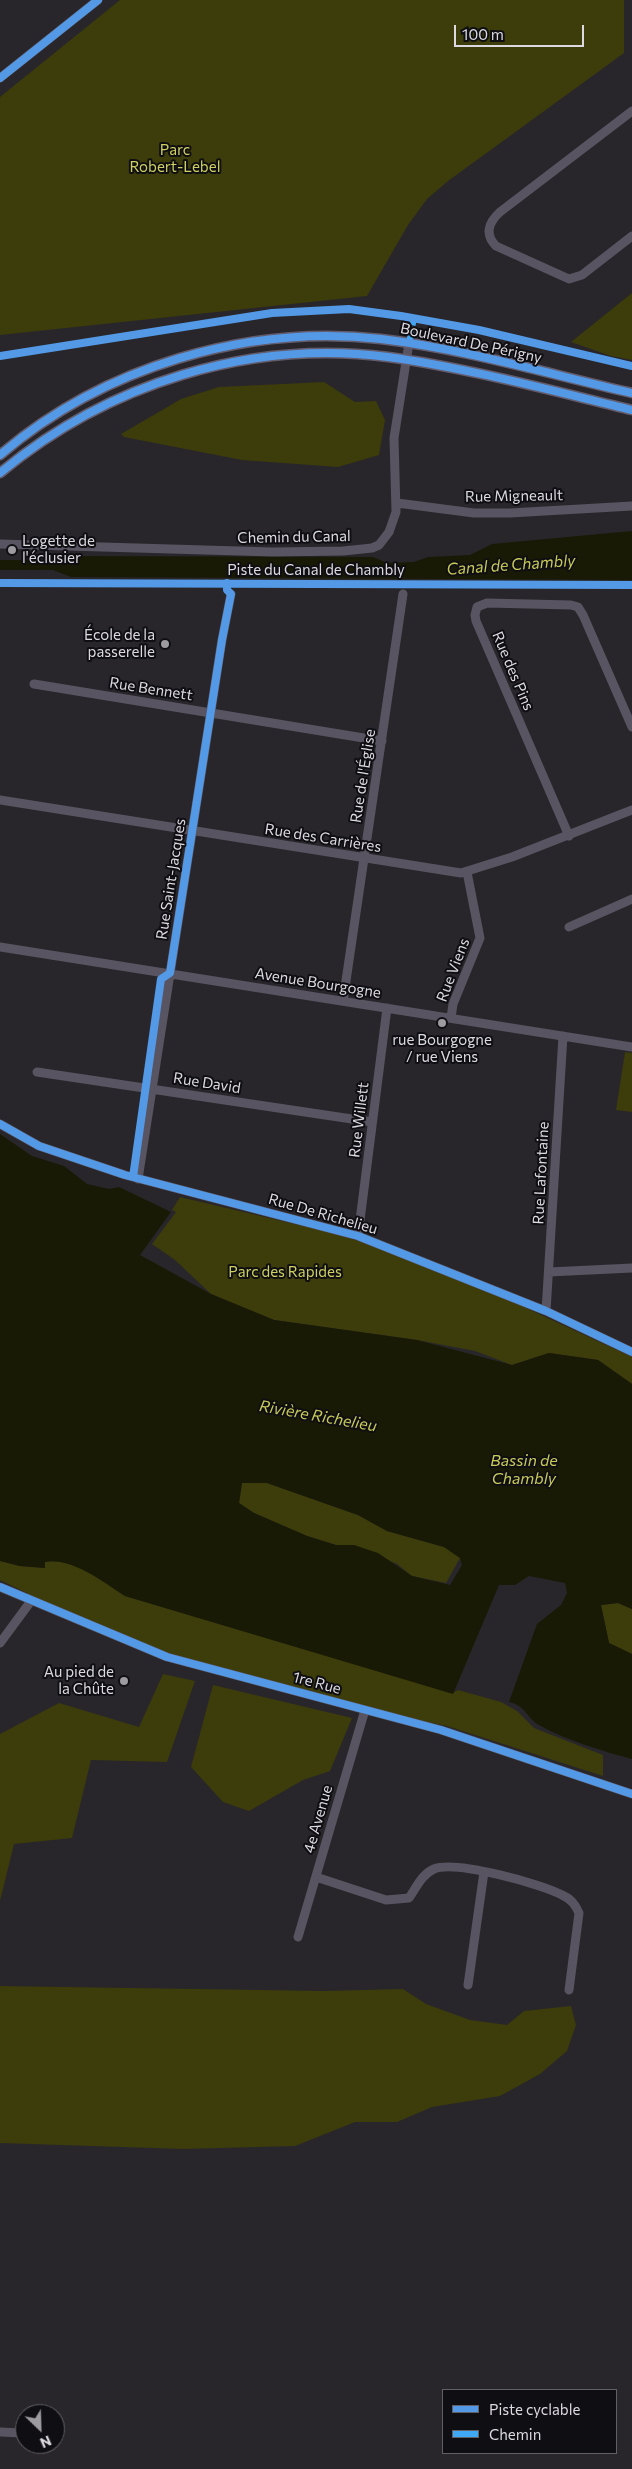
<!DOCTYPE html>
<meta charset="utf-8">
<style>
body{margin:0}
#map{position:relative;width:632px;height:2469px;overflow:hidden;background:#28262a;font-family:Commissioner,sans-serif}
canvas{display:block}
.legend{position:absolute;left:442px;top:2389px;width:175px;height:65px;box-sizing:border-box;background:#0f0e12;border:1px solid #616064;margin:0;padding:6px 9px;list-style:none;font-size:15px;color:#dcdae0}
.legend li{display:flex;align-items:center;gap:10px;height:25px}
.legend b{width:25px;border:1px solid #616064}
.north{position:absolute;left:15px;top:2404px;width:50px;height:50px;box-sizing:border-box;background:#0f0e12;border:1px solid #616064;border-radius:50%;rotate:156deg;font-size:14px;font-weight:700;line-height:20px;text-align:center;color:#dcdae0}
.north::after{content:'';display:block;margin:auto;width:18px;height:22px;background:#9d9ba0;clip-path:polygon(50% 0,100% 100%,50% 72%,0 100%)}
.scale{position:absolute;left:454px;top:25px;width:130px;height:22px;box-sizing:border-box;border:2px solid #dcdae0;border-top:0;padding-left:6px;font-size:15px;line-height:18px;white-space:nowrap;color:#dcdae0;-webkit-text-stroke:4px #0f0e12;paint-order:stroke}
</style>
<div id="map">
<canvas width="632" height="2469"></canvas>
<ul class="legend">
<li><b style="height:6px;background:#5399e6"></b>Piste cyclable</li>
<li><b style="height:6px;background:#3fa9f5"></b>Chemin</li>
</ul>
<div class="north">N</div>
<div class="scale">100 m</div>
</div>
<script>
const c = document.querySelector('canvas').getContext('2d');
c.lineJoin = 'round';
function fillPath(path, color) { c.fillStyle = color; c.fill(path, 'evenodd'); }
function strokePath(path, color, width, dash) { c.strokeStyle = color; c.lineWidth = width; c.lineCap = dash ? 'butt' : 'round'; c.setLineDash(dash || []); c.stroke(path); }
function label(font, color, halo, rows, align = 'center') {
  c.font = font + ' Commissioner,sans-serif'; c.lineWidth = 4; c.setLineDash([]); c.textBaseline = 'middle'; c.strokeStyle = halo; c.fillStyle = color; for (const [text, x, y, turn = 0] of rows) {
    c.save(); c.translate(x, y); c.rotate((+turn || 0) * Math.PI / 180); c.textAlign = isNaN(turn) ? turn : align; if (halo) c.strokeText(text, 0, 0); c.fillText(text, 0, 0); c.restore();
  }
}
fillPath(new Path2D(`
 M 120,0 L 624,0 L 624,53 L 448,181 L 427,199 L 408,225 L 367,296 L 0,335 L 0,97 Z
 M 632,293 L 632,360 L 611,356 L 571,342 Z
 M 324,382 L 355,402 L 376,401 L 385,420 L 379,455 L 338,467 L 242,460 L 124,437 L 121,434 L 181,399 L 219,387 Z
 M 625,1052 L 632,1053 L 632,1112 L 616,1110 Z
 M 180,1197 L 320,1230 L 366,1243 L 511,1301 L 632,1357 L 632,1384 L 598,1360 L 549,1353 L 512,1365 L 475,1351 L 417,1340 L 274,1320 L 211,1294 L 175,1260 L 152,1244 L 176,1212 L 172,1210 Z
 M 242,1483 L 267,1483 L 358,1515 L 387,1531 L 444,1547 L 460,1558 L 446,1583 L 412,1576 L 397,1564 L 354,1545 L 336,1545 L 307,1536 L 254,1513 L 239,1503 Z
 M 0,1561 L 20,1566 L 45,1568 L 45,1562 C 74,1557 103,1582 125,1596 L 453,1693 L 458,1690 L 501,1702 L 517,1711 L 534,1728 L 603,1755 L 603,1776 L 447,1726 L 365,1710 L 167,1657 L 31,1601 L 27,1593 L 0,1580 Z
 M 618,1603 L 632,1609 L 632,1654 L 609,1643 L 601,1605 Z
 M 163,1674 L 195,1681 L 167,1762 L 91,1760 L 72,1838 L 14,1844 L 0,1901 L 0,1734 L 59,1703 L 139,1727 Z
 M 213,1685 L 352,1718 L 330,1771 L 303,1780 L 249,1811 L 223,1802 L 191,1767 Z
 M 0,1986 L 325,1991 L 403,1989 L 426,2004 L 470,2020 L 507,2025 L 524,2011 L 571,2006 L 576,2025 L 567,2051 L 540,2074 L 500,2096 L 432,2107 L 397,2122 L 355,2122 L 295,2146 L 184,2149 L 0,2143 Z`), '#3d3c0b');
fillPath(new Path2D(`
 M 632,531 L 632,580 L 71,577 L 53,570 L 0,570 L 0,560 L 53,560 L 70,556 L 373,557 L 387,563 L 414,562 L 428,557 L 470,555 L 492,544 Z
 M 0,1134 L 32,1156 L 64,1166 L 87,1184 L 109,1189 L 119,1187 L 171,1212 L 140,1255 L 211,1294 L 274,1320 L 417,1340 L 512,1365 L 549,1353 L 598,1360 L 632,1384 L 632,1609 L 618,1603 L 601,1605 L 609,1643 L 632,1654 L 632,1759 C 605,1752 563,1739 539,1725 C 527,1718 525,1705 509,1702 L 537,1624 L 561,1605 L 567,1593 L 565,1583 L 529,1576 L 515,1585 L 499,1585 L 453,1694 L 125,1596 C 104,1583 72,1557 45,1562 L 45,1568 L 20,1566 L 0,1561 ZM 242,1483 L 267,1483 L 358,1515 L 387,1531 L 444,1547 L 460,1558 L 462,1565 L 450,1585 L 412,1576 L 378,1553 L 354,1545 L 336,1545 L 307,1536 L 254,1513 L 239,1503 Z`), '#191a05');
strokePath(new Path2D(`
 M 0,78 L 98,0
 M 632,111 L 500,212 C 489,222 484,234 496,246 L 569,279 L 582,275 L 632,236
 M 397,503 L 474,513 L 510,513 L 632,506
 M 0,544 L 273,552 L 343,551 L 372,548 L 379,545 L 389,532 L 396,512 L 394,438 L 409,343
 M 34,684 L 382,741
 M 0,800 L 461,873 L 512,857 L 632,810
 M 569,836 L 476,621 L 475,615 L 477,607 L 487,603 L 571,605 L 578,607 L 583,615 L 632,727
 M 569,927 L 632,899
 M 0,947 L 632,1047
 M 343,1001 L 403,594
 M 451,1018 L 453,1004 L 480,938 L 467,872
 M 37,1072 L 372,1122
 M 0,1124 L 39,1146 L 125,1175 L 358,1236 L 546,1311 L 632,1352
 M 138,1179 L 222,640 L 231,594
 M 358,1236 L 387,1008
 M 549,1272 L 632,1268
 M 546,1311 L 563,1036
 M 0,1587 L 167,1657 L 441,1730 L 632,1794
 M 0,1643 L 31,1601
 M 316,1877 L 386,1900 L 409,1898 C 416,1888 422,1874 434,1869 C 455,1860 543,1884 564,1896 C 571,1899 576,1906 579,1913 L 569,1990
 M 298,1937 L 365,1710
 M 468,1985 L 484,1872
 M 0,2432 L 22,2433`), '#585461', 9);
strokePath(new Path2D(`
 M 0,455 C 103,367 247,324 381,339 C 465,349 549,374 632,393
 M 0,473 C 107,384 249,339 388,357 C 468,368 553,391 632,410`), '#635c6d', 11);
strokePath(new Path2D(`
 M 409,343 L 414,318`), '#3fa9f5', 6, [12, 6]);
strokePath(new Path2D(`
 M 0,78 L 98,0
 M 0,356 L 272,313 L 349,309 L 401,316 L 479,330 L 632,366
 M 0,455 C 103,367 247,324 381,339 C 465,349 549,374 632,393
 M 0,473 C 107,384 249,339 388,357 C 468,368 553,391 632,410
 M 0,583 L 632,585
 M 0,1124 L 39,1146 L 125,1175 L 358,1236 L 546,1311 L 632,1352
 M 133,1177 L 161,979 L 170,973 L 222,640 L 231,594 L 227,590 L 227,583
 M 0,1587 L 167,1657 L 441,1730 L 632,1794`), '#5399e6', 8);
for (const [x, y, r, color] of [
 [12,550,5,"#9d9ba0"],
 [165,644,5,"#9d9ba0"],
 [442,1023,5,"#9d9ba0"],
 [124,1681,5,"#9d9ba0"]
]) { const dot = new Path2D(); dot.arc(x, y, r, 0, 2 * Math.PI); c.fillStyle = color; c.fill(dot); strokePath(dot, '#0f0e12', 2); }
label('15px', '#ced160', '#0f0e12', [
 ["Parc",175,150],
 ["Robert-Lebel",175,167],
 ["Parc des Rapides",285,1272]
]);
label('15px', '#dcdae0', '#0f0e12', [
 ["Boulevard De Périgny",471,343,12],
 ["Rue Migneault",514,496,-1],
 ["Chemin du Canal",294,537,-1],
 ["Piste du Canal de Chambly",316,570],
 ["Rue des Pins",513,671,67],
 ["Rue Bennett",151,689,9],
 ["Rue de l'Église",363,776,-81],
 ["Rue des Carrières",323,838,9],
 ["Rue Saint-Jacques",171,879,-81],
 ["Rue Viens",453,970,-69],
 ["Avenue Bourgogne",318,983,9],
 ["Rue David",207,1083,9],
 ["Rue Willett",359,1120,-83],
 ["Rue Lafontaine",541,1173,-87],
 ["Rue De Richelieu",323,1214,16],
 ["1re Rue",317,1683,15],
 ["4e Avenue",318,1819,-74]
]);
label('15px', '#dcdae0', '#0f0e12', [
 ["Logette de",22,541,"left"],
 ["l'éclusier",22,558,"left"],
 ["École de la",155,635],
 ["passerelle",155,652],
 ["rue Bourgogne",442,1040,"center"],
 ["/ rue Viens",442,1057,"center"],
 ["Au pied de",114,1672],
 ["la Chûte",114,1689]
], 'right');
label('italic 16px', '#c7ca59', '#0f0e12', [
 ["Canal de Chambly",511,565,-4],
 ["Rivière Richelieu",318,1416,10],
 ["Bassin de",524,1461],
 ["Chambly",524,1479]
]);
</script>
